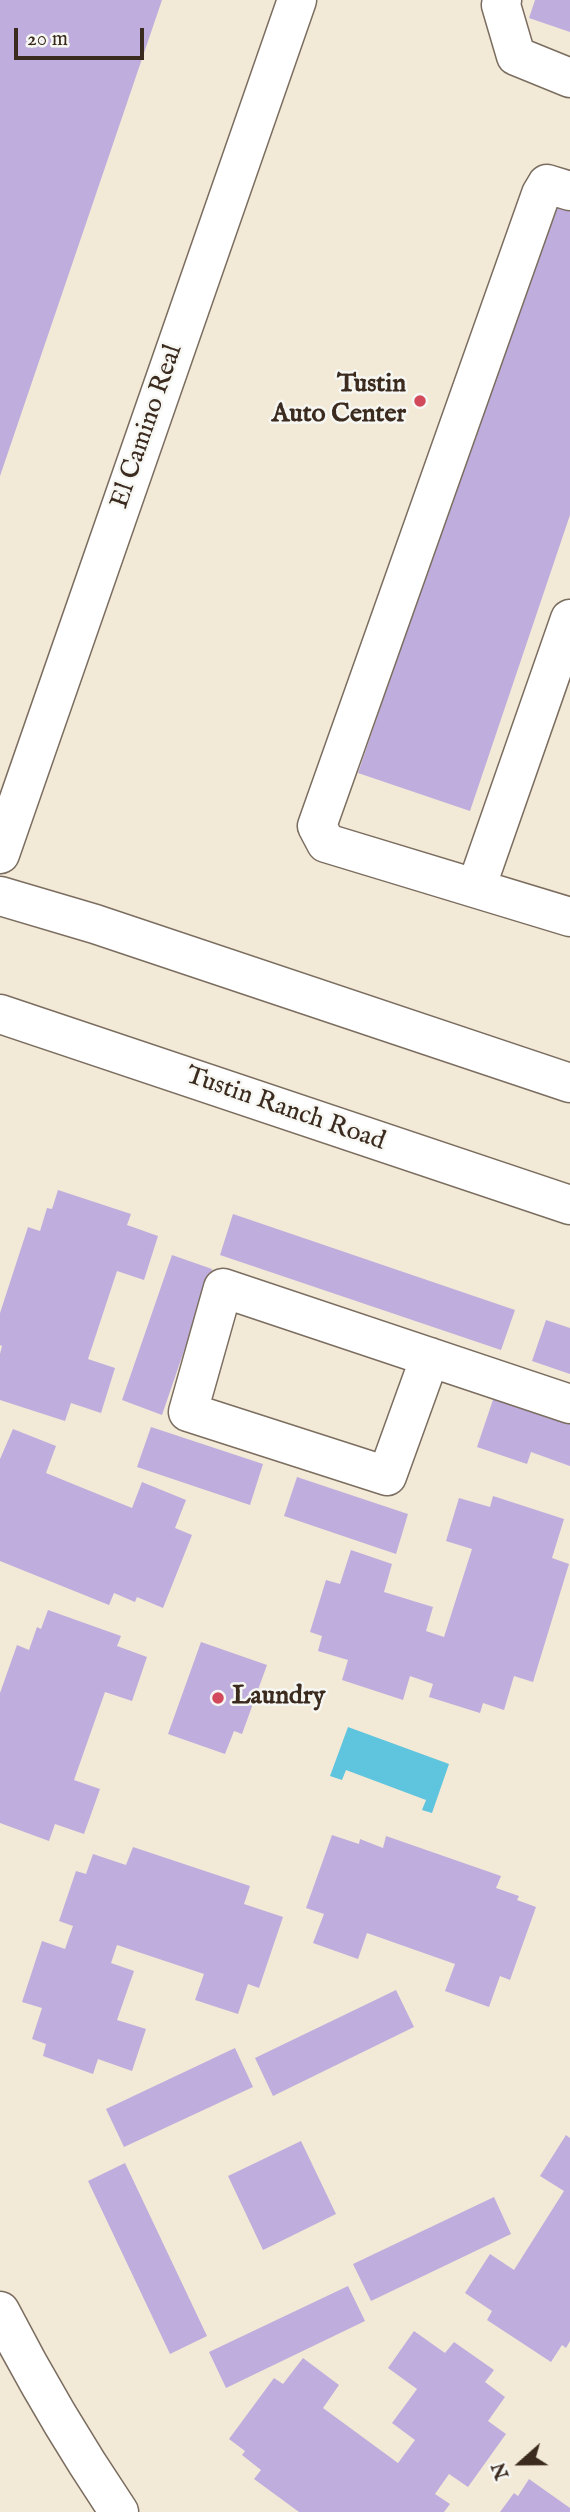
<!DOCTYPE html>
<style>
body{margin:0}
#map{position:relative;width:570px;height:2512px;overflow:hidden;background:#f3e9d7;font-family:"IM FELL English",serif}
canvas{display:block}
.north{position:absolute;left:486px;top:2428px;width:70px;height:70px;-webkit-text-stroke:5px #f6f6f2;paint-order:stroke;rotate:249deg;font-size:19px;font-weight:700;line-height:28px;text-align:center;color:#3b2a1e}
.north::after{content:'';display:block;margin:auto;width:24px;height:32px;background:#3b2a1e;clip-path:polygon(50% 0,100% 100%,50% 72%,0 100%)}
.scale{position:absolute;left:14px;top:28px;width:130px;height:32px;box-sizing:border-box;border:4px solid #3b2a1e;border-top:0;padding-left:9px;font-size:21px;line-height:24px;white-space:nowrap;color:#3b2a1e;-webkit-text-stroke:5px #f6f6f2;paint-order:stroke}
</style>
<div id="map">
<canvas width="570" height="2512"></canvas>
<div class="north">N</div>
<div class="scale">20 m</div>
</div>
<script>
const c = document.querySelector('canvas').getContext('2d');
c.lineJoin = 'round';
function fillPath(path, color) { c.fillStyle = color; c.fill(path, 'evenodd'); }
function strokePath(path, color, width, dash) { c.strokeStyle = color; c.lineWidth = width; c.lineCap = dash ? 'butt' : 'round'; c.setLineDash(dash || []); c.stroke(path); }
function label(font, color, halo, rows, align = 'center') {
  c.font = font + ' "IM FELL English",serif'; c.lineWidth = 5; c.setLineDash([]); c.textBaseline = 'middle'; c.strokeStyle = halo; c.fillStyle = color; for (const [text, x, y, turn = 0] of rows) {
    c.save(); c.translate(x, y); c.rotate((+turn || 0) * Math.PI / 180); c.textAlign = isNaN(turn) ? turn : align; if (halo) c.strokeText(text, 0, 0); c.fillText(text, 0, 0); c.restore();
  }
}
fillPath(new Path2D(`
 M 348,1727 L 449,1764 L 432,1813 L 422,1810 L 426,1800 L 346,1770 L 342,1780 L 330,1776 Z`), '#5fc4dd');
fillPath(new Path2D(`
 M 0,0 L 162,0 L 0,476 Z
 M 535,0 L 570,0 L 570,32 L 529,18 Z
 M 551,205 L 570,211 L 570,515 L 470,811 L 358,773 Z
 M 58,1190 L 131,1214 L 127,1225 L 158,1236 L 144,1280 L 117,1271 L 88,1359 L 115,1368 L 101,1413 L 71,1403 L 65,1421 L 0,1400 L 0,1354 L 2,1346 L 0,1345 L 0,1313 L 28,1227 L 40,1231 L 47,1208 L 52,1209 Z
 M 233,1214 L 515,1310 L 501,1350 L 220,1255 Z
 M 172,1255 L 212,1269 L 162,1415 L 122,1400 Z
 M 546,1320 L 570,1328 L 570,1374 L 532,1361 Z
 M 497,1388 L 570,1412 L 570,1466 L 531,1452 L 527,1464 L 477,1447 Z
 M 151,1427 L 263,1464 L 250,1505 L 137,1467 Z
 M 13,1429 L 56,1446 L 46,1473 L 132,1508 L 142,1482 L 186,1500 L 175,1528 L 192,1535 L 163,1608 L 137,1597 L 135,1602 L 114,1593 L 109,1605 L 0,1561 L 0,1459 Z
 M 297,1477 L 408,1514 L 396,1554 L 284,1516 Z
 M 493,1496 L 564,1519 L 552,1558 L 569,1564 L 533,1682 L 514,1676 L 504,1710 L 483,1703 L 480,1713 L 429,1697 L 433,1684 L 410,1676 L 403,1700 L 342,1680 L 348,1660 L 318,1651 L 322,1636 L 310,1632 L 326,1580 L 340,1584 L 351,1550 L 392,1564 L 384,1592 L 433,1607 L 426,1631 L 444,1637 L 472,1549 L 446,1541 L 459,1498 L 490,1507 Z
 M 48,1610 L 121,1636 L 117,1646 L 147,1657 L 132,1701 L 105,1692 L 74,1780 L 100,1789 L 84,1834 L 55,1824 L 49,1841 L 0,1823 L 0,1693 L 17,1645 L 29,1650 L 37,1627 L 41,1629 Z
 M 201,1642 L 267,1665 L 242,1734 L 234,1731 L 225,1754 L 168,1734 Z
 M 332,1835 L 359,1844 L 360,1839 L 383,1848 L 386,1836 L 501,1876 L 496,1888 L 519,1896 L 517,1900 L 536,1907 L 510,1980 L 500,1976 L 489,2007 L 445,1991 L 455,1964 L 367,1933 L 358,1959 L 313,1943 L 324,1914 L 306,1908 Z
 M 133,1847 L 250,1886 L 244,1904 L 283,1917 L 259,1988 L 248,1984 L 238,2014 L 195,2000 L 204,1974 L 117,1945 L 111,1963 L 134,1971 L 117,2020 L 146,2029 L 132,2071 L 98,2059 L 93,2074 L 43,2056 L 46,2044 L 32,2039 L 42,2008 L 22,2002 L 42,1941 L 65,1949 L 73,1926 L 59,1921 L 76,1871 L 86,1874 L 93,1854 L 126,1865 Z
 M 396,1990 L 414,2027 L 273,2096 L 255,2058 Z
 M 235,2048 L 253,2087 L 124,2147 L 106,2109 Z
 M 566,2135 L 570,2138 L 570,2341 L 566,2348 L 562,2345 L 551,2362 L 487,2320 L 492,2311 L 465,2293 L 490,2254 L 514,2270 L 564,2191 L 540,2176 Z
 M 301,2141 L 336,2214 L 263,2250 L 228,2176 Z
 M 125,2163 L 207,2336 L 170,2354 L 88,2181 Z
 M 494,2197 L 511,2234 L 371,2301 L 353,2264 Z
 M 348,2286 L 365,2321 L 226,2388 L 209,2352 Z
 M 414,2331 L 445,2353 L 454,2342 L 494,2370 L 485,2382 L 505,2397 L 488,2421 L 506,2434 L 468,2487 L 449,2474 L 435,2494 L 450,2504 L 444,2512 L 299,2512 L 254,2479 L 261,2470 L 242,2455 L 245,2451 L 229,2439 L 274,2378 L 283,2384 L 303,2358 L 339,2385 L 323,2408 L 398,2463 L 415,2440 L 392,2423 L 417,2389 L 388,2368 Z
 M 529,2479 L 570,2508 L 570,2512 L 500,2512 L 514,2493 L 518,2496 Z`), '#bfaedd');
const minor = new Path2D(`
 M 502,0 L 501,5 L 516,56 L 570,78
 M 570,191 L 547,184 L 541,194 L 317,826 L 326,843 L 570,917
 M 476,888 L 570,619
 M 430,1357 L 387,1476 L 188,1412 L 223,1288 L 570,1404`);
const major = new Path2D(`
 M 0,854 L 297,0
 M 0,896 L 95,924 L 570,1083
 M 0,1014 L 570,1205
 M 0,2311 C 36,2381 75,2447 119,2512`);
strokePath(minor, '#7b6d5f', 41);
strokePath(major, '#7b6d5f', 41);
strokePath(minor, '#fff', 38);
strokePath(major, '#fff', 38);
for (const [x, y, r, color] of [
 [420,401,7,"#d1495b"],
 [218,1698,7,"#d1495b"]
]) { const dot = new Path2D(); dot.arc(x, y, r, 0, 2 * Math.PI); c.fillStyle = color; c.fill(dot); strokePath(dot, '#f6f6f2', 2.5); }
label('bold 26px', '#3b2a1e', '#f6f6f2', [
 ["Tustin",406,386],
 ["Auto Center",406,416],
 ["Laundry",232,1698,"left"]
], 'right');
label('26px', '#3b2a1e', '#f6f6f2', [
 ["El Camino Real",148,427,-71],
 ["Tustin Ranch Road",285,1110,19]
]);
</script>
